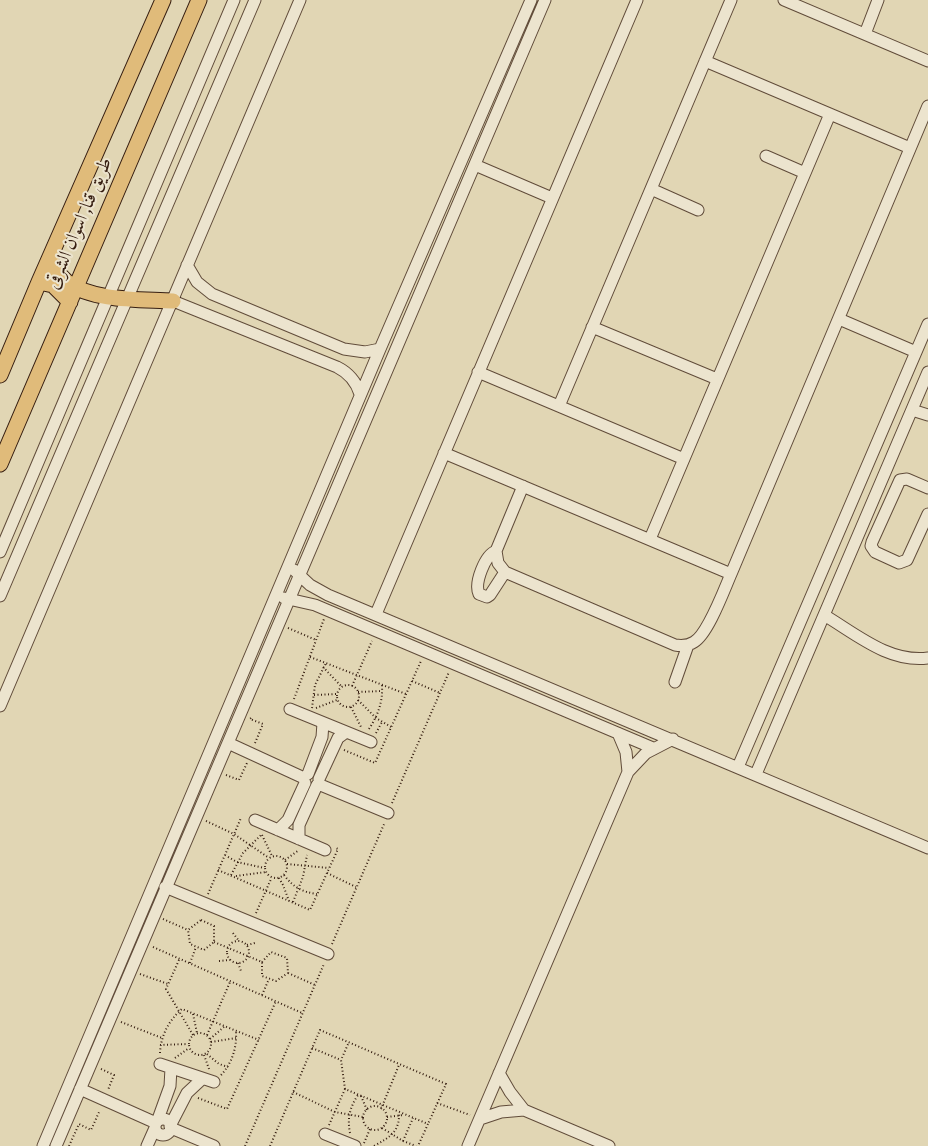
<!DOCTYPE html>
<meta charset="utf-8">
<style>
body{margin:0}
canvas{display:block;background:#e1d6b4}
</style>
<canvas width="928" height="1146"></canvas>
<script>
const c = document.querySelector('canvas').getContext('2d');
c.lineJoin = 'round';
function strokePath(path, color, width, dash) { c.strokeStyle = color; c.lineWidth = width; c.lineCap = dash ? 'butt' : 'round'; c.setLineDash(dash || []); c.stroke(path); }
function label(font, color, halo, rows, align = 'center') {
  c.font = font + ' Vollkorn,Amiri,serif'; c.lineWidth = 4; c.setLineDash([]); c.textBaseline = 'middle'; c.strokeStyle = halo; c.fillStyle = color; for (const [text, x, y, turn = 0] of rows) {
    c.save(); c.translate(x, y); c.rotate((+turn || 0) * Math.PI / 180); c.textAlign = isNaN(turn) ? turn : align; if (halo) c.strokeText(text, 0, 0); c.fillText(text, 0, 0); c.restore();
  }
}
const minor = new Path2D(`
 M 784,0 L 928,61
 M 865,34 L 878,0
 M 705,61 L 910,148
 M 766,156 L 805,173
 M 475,165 L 552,198
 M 651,189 L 698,210
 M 187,265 L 197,282 L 212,294 L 344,349 L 365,352 L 380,349
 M 173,301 L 337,367 C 349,373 356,381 360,394
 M 839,319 L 916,352
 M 592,327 L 717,379
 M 478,372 L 684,459
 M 559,406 L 731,0
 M 912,410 L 928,415
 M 444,453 L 731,574
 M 523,486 L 496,551 L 498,563 L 505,572 L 675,645 C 682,646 688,646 694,642 C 708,634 724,590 731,574 L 928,106
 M 928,488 L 907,479 L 900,480 L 872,542 L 871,546 L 875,552 L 899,563 L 907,560 L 928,514
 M 650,539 L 830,114
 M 496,551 C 485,555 474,583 479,594 L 487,597 L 490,595 L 505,572
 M 0,552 L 234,0
 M 294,570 L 310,585 L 328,595 L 928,848
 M 0,596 L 255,0
 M 284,598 L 315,605 L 653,748
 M 376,614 L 637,0
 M 824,615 C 856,634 889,663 928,658
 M 675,682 L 688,645
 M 0,706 L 300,0
 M 290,709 L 371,742
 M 618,733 L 626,752 L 628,772
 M 228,743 L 304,778
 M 738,767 L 928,324
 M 308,774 L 322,737 L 323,723
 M 756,774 L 928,372
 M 319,779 L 338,738 L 346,732
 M 318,784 L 388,813
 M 255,820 L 325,850
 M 278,830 L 288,820 L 305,783
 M 299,839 L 299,825 L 317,785
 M 165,887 L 328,954
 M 160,1064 L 214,1082
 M 499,1073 L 510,1092 L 524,1110
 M 80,1089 L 156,1123
 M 480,1119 L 501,1112 L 524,1110 L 609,1146
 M155 1127a8 8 0 1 1 16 0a8 8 0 1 1-16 0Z
 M 157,1122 L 170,1086 L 171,1068
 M 170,1126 L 187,1093 L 202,1079
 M 171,1128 L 214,1146
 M 325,1134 L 355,1146
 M 43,1146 L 380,349 L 531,0
 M 56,1146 L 545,0
 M 147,1146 L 155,1128
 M 468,1146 L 628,772 L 646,753 L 673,739`);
const major = new Path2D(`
 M 50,257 C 54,267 59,276 67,282 C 94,302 142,299 173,301
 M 39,282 L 53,285 L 70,302
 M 0,375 L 39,282 L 163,0
 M 0,464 L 199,0`);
strokePath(minor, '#614c3a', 13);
strokePath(major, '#361e11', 17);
strokePath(new Path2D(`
 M 288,628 L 316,640
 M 310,657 L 406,694
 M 323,667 L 342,687
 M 412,681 L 440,693
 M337 696a11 11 0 1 1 22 0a11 11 0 1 1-22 0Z
 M 352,686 L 372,641
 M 358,692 L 382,691
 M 314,695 L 337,694
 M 294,699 L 324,619
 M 358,700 L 376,718 L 391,727
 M 351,707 L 361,727
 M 312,708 L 315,685 L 326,663
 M 316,708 L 337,700
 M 251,718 L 250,719 L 263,724 L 255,743
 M 369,729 C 378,715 383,702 382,685
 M 376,733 L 382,722
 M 344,750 L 375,763 L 421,661
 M 226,775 L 239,780 L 247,763
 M 392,803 L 449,672
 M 206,821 L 234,834 L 269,858
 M 262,835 L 272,856
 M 225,855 L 237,862 L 264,868
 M265 867a11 11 0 1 1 22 0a11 11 0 1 1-22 0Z
 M 285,860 L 299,850
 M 287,864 L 329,868
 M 218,870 L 310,910 L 338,849 L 336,848
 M 327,873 L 356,887
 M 231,875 L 243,853 L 262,834
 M 284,875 C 293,887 302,892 317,894
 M 236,876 L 266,872
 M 279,878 L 283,885 L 289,901
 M 208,894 L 241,818
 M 293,902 L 303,877 L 307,855
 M 256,913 L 271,879
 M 163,919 L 188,930
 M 201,920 L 214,926 L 214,942 L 204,950 L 190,944 L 188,930 Z
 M 233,933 L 239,941
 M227 952a11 11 0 1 1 22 0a11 11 0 1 1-22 0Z
 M 214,942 L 262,962 L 262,976 L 276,981 L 288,973 L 287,958 L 271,952 L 262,962
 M 332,944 L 385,822
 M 247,945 L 255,943
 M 153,947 L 302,1013
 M 179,960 L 166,989 L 193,1035
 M 219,961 L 230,960
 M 190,963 L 196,947
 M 238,963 L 241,971
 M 288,973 L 315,985
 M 140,974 L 168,984
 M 262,995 L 269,979
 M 193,1014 L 197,1033
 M 121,1022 L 162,1038
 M189 1044a11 11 0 1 1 22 0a11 11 0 1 1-22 0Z
 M 207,1035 L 230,982
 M 210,1039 L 225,1026
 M 211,1042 L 236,1038
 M 160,1045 L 188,1044
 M 312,1048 L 341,1060
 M 160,1053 C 161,1035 169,1020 182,1009 L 259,1040
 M 207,1054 L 219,1064 L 228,1067
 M 204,1055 L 209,1069
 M 175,1058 L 189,1048
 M 101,1069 L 114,1075 L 108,1090
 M 221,1075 C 232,1063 237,1048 236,1031
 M 345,1089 L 341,1060 L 349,1042
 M 293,1092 L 335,1112 L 363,1117
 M 361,1096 L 367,1110
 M 198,1098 L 227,1109 L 276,1001
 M 437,1103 L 470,1115
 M363 1118a12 12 0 1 1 24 0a12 12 0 1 1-24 0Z
 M 381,1109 L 399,1065
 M 387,1117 L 404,1115
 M 329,1125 L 345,1089 L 428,1124 L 418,1146
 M 382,1128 L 403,1141 L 416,1146
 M 350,1133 C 347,1118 350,1107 358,1095
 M 403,1141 L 413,1118
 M 364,1143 L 370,1129
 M 69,1146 L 79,1124 L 91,1130 L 100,1110
 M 245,1146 L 324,964
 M 270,1146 L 320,1030 L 446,1084 L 428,1124
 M 374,1146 C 390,1137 400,1132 399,1112`), '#361e11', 2, [1, 2.5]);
strokePath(minor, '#ece4ce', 11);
strokePath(major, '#e0bb7a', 15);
label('19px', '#361e11', '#ece4ce', [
 ["طريق قنا, اسوان الشرقى",81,224,-67]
]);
</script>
